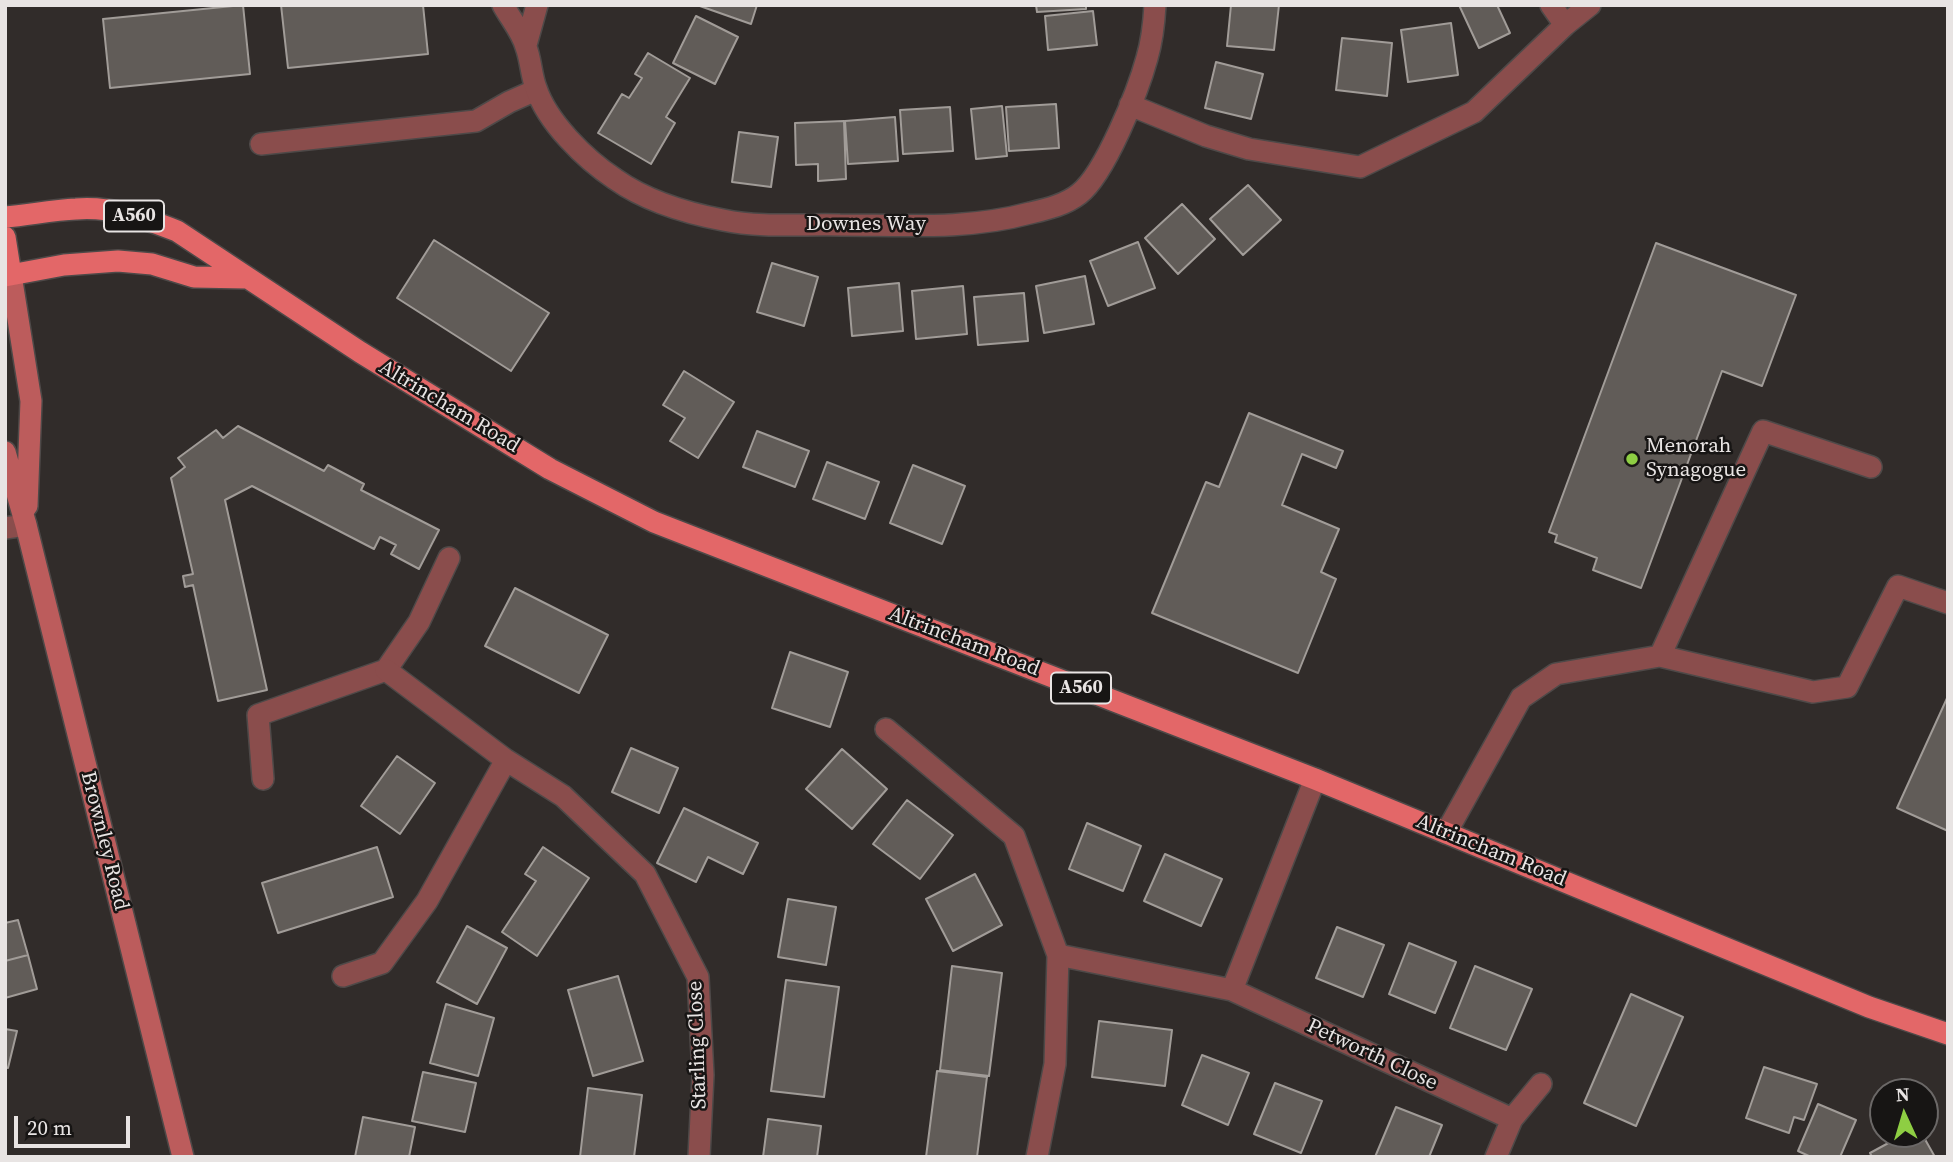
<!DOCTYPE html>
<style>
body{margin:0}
#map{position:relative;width:1953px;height:1162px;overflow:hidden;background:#312c2a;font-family:"Source Serif 4",serif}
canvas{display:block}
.frame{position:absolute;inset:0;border:7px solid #e8e4e3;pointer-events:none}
.north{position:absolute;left:1869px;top:1078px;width:70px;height:70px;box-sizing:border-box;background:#171514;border:2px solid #6b6867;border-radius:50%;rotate:356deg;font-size:19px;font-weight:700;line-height:28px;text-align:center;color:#e8e4e3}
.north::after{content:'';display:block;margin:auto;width:24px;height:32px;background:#8ece43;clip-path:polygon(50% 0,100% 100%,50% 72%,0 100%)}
.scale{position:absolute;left:14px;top:1116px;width:116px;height:32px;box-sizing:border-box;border:4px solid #e8e4e3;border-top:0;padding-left:9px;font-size:21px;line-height:24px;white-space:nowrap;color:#e8e4e3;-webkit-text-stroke:5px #171514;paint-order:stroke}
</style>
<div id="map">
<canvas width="1953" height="1162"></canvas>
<div class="frame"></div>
<div class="north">N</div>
<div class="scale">20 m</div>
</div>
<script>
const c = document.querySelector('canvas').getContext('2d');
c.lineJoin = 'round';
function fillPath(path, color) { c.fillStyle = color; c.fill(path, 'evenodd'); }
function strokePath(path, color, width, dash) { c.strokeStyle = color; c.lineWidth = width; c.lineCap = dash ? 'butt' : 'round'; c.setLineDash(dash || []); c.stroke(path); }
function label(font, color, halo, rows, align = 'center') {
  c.font = font + ' "Source Serif 4",serif'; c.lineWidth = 5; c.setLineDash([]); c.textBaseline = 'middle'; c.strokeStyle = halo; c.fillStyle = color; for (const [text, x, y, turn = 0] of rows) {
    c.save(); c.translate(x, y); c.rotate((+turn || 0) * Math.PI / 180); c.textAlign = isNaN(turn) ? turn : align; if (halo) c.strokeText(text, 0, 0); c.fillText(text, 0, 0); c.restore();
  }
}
const building = new Path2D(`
 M 243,5 L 250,74 L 110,88 L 103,19 Z
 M 281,5 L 423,5 L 428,54 L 288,68 Z
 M 697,5 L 757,5 L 751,24 Z
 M 1036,5 L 1086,5 L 1086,9 L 1037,12 Z
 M 1231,5 L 1279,5 L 1274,50 L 1227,46 Z
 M 1459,5 L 1497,5 L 1510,33 L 1479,48 Z
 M 1093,11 L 1097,45 L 1048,50 L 1045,16 Z
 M 696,16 L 738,37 L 715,84 L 673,63 Z
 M 1451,23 L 1458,75 L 1408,82 L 1401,30 Z
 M 1342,38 L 1392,43 L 1387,96 L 1336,90 Z
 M 648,53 L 690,78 L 666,117 L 675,123 L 651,164 L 598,133 L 622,94 L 629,98 L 642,78 L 635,74 Z
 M 1216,62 L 1263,74 L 1251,119 L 1205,108 Z
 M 1056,104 L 1059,148 L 1009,151 L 1006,107 Z
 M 1002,106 L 1007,156 L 976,159 L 971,109 Z
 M 950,107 L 953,151 L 903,154 L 900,110 Z
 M 895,117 L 898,161 L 848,164 L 845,121 Z
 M 844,121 L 846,179 L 818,181 L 818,164 L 796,165 L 795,123 Z
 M 739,132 L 778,137 L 771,187 L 732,182 Z
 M 1248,185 L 1281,220 L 1243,255 L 1210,219 Z
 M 1182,204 L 1215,239 L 1178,274 L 1145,238 Z
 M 434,240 L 549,313 L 511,371 L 397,298 Z
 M 1138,242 L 1155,288 L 1108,306 L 1090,261 Z
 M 1656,243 L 1796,295 L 1762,386 L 1722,371 L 1641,588 L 1593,570 L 1597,558 L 1555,542 L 1557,535 L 1549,532 Z
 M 772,263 L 818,277 L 804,326 L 757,312 Z
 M 1085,276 L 1094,324 L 1044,333 L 1036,286 Z
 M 899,283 L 903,331 L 852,336 L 848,288 Z
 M 963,286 L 967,334 L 916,339 L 912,291 Z
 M 1024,293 L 1028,341 L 978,345 L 974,297 Z
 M 684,371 L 734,402 L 698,458 L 670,441 L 685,418 L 663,405 Z
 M 1249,413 L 1343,451 L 1336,468 L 1302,454 L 1282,505 L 1339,529 L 1321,572 L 1336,579 L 1298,673 L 1152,613 L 1206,482 L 1219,487 Z
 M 238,426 L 324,471 L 328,465 L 364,484 L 361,490 L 439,530 L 419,569 L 391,554 L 396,545 L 380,537 L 374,549 L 252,486 L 225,500 L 267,690 L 218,701 L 193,585 L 185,587 L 183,576 L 193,574 L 171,478 L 185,467 L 178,458 L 216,430 L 223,438 Z
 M 757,431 L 809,451 L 795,487 L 743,467 Z
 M 827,462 L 879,482 L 865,519 L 813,499 Z
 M 913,465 L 965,486 L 942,544 L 890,523 Z
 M 515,588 L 608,635 L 579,693 L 485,646 Z
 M 790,652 L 848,672 L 830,727 L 772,708 Z
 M 1948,696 L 1948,831 L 1897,808 Z
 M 631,748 L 678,768 L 659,813 L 612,792 Z
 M 842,749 L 887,789 L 852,829 L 806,789 Z
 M 397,756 L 435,783 L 400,834 L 361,806 Z
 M 907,800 L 953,835 L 920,879 L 873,844 Z
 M 684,808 L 758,843 L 743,874 L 708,857 L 696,882 L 657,863 Z
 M 1087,823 L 1141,846 L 1123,891 L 1069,869 Z
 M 377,847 L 393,897 L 278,933 L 262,883 Z
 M 543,847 L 589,878 L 537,956 L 502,932 L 536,881 L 525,874 Z
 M 1165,854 L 1222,879 L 1201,926 L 1144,901 Z
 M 975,874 L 1002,925 L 953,951 L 926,899 Z
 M 788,899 L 836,907 L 826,965 L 778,957 Z
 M 18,920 L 28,955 L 5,961 L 5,923 Z
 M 467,926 L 507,948 L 477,1004 L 437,982 Z
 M 1337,927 L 1384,945 L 1363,997 L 1316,978 Z
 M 1409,943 L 1456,962 L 1435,1013 L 1389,994 Z
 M 28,955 L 37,989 L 5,998 L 5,961 Z
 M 952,966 L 1002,973 L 989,1076 L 940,1070 Z
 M 1475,966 L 1532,989 L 1506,1050 L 1450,1028 Z
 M 618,976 L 643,1061 L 593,1076 L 568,990 Z
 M 786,980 L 839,987 L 824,1097 L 771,1091 Z
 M 1631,994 L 1683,1017 L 1636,1126 L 1584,1103 Z
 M 446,1004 L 494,1018 L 478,1076 L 430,1063 Z
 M 1099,1021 L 1172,1030 L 1165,1086 L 1092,1077 Z
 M 5,1029 L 17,1031 L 8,1068 L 5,1067 Z
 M 1202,1055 L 1249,1073 L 1228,1125 L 1182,1105 Z
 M 1764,1067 L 1817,1084 L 1804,1120 L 1794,1117 L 1789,1133 L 1746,1118 Z
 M 937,1071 L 987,1077 L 977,1157 L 926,1157 Z
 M 423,1072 L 476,1083 L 465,1132 L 412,1121 Z
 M 1275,1083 L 1322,1101 L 1301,1153 L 1254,1134 Z
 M 588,1088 L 642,1095 L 634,1157 L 580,1157 Z
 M 1818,1104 L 1856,1120 L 1840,1157 L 1811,1157 L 1798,1151 Z
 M 1396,1107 L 1442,1125 L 1429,1157 L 1375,1157 Z
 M 363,1117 L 415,1127 L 409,1157 L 355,1157 Z
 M 768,1119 L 821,1126 L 817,1157 L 763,1157 Z
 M 1905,1134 L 1922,1134 L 1935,1157 L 1872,1157 L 1870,1153 Z`);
fillPath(building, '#615c58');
strokePath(building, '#a19c98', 2);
const lane = new Path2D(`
 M 261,144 L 476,121 L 509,102 L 536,90
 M 1660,656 L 1813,692 L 1847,687 L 1898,586 L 1948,603
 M 263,779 L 258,715 L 386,670 L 419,622 L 449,558
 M 1446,833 L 1521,698 L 1556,674 L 1660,656 L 1763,431 L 1871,467`);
const street = new Path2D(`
 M 503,5 C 510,18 522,32 526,47 C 531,60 531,75 536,88 C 547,122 585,159 615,179 C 646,201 686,213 723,220 C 761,228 802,224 840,225 C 904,225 968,230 1030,213 C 1047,209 1065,205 1079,194 C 1105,174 1138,91 1147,58 C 1152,41 1154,23 1155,5
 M 1551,5 L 1565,25
 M 526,45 L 537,5
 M 1130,105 L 1206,136 L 1249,149 L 1360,167 L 1474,112 L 1565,25 L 1590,5
 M 5,528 L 26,525
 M 386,670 L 506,760 L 563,796 L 645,874 L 698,977 L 703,1075 L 699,1157
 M 886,729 L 1014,836 L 1058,955 L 1055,1064 L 1037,1157
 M 1058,955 L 1232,990 L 1512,1119 L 1496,1157
 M 343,976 L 382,963 L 427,901 L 506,760
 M 1232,990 L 1315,779
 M 1512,1119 L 1541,1084`);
const secondary = new Path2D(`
 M 11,275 L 31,401 L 27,506
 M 5,452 L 26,525 L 183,1157`);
const primary = new Path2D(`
 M 5,217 C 29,215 52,210 76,209 C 111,206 144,218 177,231 L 360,352 L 550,469 L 654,522 L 1315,779 L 1869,1007 L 1948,1034
 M 5,237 L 11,275
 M 5,276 L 64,265 L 118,261 L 152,264 L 194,277 L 247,278`);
strokePath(lane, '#4e4948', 24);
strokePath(street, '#4e4948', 24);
strokePath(secondary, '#4e4948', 24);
strokePath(primary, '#4e4948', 24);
strokePath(lane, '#8a4d4c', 21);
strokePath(street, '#8a4d4c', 21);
strokePath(secondary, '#bc5c5c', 21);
strokePath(primary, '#e36768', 21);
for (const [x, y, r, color] of [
 [1632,459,7,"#8ece43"]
]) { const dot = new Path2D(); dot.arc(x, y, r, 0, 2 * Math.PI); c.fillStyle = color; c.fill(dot); strokePath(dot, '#171514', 2.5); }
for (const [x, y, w] of [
 [134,216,60],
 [1081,688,60]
]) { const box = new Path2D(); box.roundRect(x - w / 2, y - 15.5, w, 31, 5); c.fillStyle = '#171514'; c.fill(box); strokePath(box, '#e8e4e3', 2); }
label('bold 19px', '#e8e4e3', null, [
 ["A560",134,216],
 ["A560",1081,688]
]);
label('21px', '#e8e4e3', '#171514', [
 ["Downes Way",866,225],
 ["Altrincham Road",449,407,31],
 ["Altrincham Road",964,642,21],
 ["Brownley Road",104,841,76],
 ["Altrincham Road",1491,851,22],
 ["Starling Close",698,1045,-92],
 ["Petworth Close",1372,1055,25]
]);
label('21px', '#e8e4e3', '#171514', [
 ["Menorah",1646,447],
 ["Synagogue",1646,471]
], 'left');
</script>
